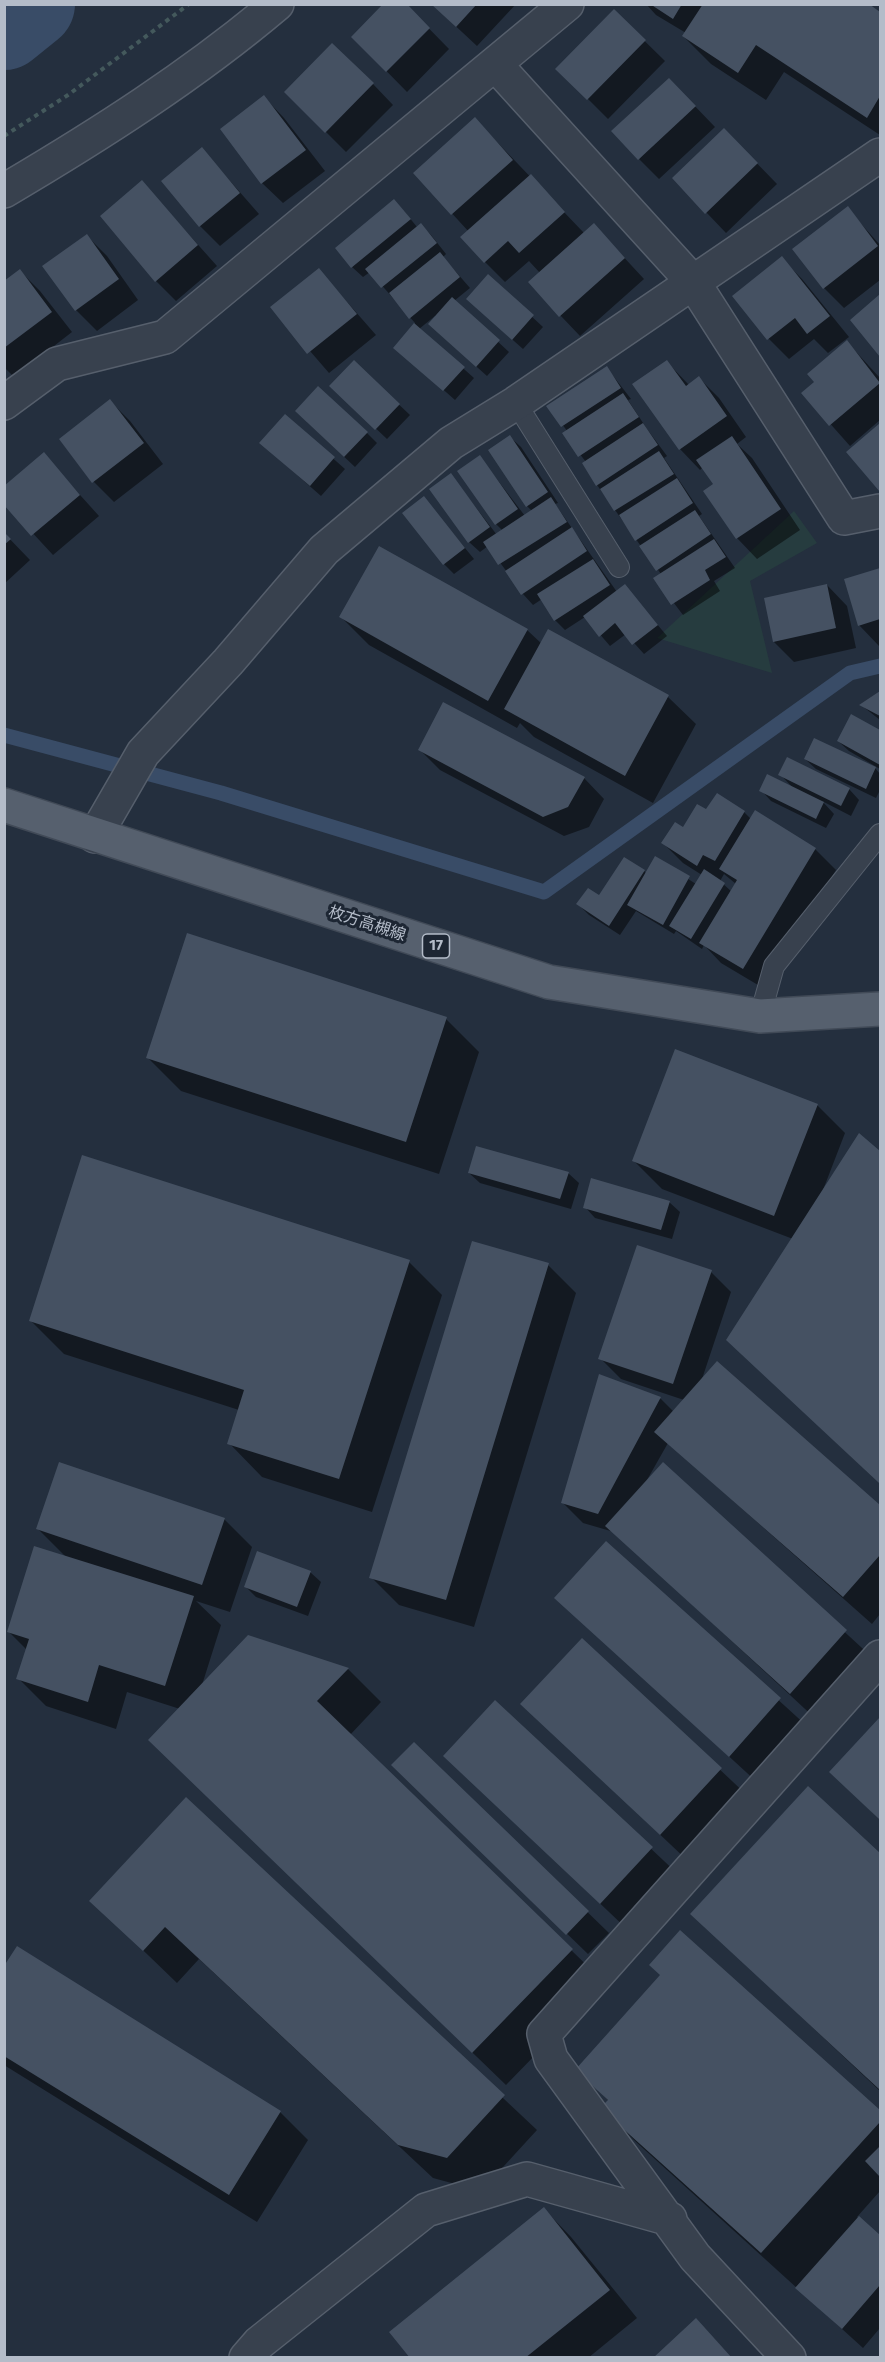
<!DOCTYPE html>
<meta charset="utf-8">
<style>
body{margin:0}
#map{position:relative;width:885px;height:2362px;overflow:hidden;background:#242f3e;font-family:"Fira Sans",sans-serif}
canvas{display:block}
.frame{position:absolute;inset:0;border:6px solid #b4bcc9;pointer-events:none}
</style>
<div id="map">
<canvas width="885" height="2362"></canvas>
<div class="frame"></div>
</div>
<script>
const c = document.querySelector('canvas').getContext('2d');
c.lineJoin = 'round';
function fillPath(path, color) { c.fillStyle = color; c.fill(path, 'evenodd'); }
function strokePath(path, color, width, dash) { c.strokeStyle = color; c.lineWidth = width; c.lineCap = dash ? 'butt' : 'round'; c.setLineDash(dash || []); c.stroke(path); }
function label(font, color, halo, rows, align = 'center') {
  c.font = font + ' "Fira Sans","Noto Sans JP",sans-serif'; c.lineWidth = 6; c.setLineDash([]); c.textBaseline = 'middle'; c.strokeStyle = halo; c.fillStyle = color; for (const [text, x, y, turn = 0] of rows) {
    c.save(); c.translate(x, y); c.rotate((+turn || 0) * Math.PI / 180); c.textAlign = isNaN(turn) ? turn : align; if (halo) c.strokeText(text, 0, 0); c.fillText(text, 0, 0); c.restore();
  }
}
fillPath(new Path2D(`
 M 794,511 L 817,543 L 750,581 L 772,673 L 657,638 Z`), '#263c3f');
fillPath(new Path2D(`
 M 405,4 L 449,49 L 407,92 L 353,37 Z
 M 432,4 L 516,4 L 477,46 Z
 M 646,4 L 866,4 L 880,14 L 880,135 L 784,72 L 766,100 L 711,64 L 683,36 L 686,33 L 656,15 Z
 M 614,11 L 665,61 L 608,119 L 558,69 Z
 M 373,84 L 393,105 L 346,152 L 286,92 Z
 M 264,97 L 284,118 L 325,171 L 283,203 L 262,183 Z
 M 689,100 L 715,127 L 659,179 L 639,159 Z
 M 475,119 L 584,233 L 594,225 L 644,279 L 580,336 L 560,315 L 540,273 L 529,261 L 505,282 L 485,262 L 469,232 L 415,173 Z
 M 202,149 L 259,214 L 220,246 L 200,226 Z
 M 744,150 L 777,184 L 726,233 L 706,212 Z
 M 142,182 L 217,266 L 176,301 L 156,281 Z
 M 847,208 L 880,245 L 880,280 L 844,308 L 824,288 Z
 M 404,211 L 417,227 L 421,225 L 431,235 L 446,254 L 443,257 L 470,288 L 454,301 L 509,352 L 487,376 L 440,334 L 435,316 L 419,329 L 474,378 L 455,400 L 395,347 L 415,323 L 370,272 L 363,277 L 352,267 Z
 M 86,235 L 107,256 L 138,300 L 97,331 L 76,310 L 44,267 Z
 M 781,258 L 802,279 L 849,337 L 828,353 L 814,339 L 789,359 L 769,339 L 734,296 Z
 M 319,270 L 376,335 L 329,373 L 272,307 Z
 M 20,271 L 40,291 L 72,332 L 14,377 L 4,367 L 4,283 Z
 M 488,276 L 543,327 L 523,349 L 478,309 Z
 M 880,296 L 880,355 L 852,320 Z
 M 847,342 L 880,378 L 880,420 L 850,446 L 803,393 L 816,382 Z
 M 354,362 L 410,415 L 387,439 L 331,386 Z
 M 667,362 L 689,385 L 699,378 L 719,398 L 746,437 L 737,444 L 752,458 L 800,530 L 757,559 L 737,538 L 715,485 L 703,467 L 700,470 L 680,449 Z
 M 607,368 L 631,399 L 628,400 L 647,429 L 667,456 L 664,458 L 702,514 L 699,516 L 735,568 L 714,581 L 720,591 L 683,615 L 655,578 L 661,574 L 597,485 L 586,462 L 564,434 L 568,432 L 548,406 Z
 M 110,401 L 130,421 L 163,464 L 114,502 L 94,482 L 61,440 Z
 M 285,416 L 345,469 L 321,496 L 272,453 Z
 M 307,422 L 367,433 L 377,443 L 355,467 Z
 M 880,425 L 880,489 L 848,453 Z
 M 510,437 L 521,447 L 558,503 L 555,504 L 617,592 L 625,586 L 667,636 L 644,654 L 626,634 L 610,646 L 585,617 L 565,630 L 555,620 L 542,599 L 533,605 L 523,594 L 488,546 L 480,552 L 469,542 L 451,475 L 497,535 L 503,531 L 496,524 L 480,457 L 525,516 L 532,511 L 527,506 Z
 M 44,455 L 99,516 L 53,555 L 4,502 Z
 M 424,498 L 474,559 L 454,574 L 444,564 Z
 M 4,533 L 30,560 L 4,584 Z
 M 379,548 L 527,630 L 542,644 L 668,697 L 696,724 L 653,803 L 534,737 L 520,723 L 517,728 L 369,645 L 341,617 Z
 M 880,570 L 880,645 L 879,646 L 859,625 L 846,580 Z
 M 827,585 L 847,606 L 856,648 L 794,662 L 774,642 Z
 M 880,692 L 880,720 L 861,705 Z
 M 852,716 L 880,732 L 880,769 L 849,751 L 838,741 Z
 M 419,749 L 584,778 L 604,799 L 589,827 L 564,836 L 440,770 Z
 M 805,759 L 875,768 L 880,774 L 880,790 L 876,798 L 816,769 Z
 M 780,774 L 849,789 L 859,800 L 851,816 L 822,801 L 834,814 L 826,828 L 771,801 L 761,790 L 792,787 Z
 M 707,811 L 744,812 L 751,819 L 756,813 L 815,849 L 836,870 L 763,988 L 721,963 L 704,945 L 702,949 L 676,931 L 674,934 L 636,911 L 620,935 L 589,915 L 578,904 L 600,897 L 644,871 L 647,874 L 655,858 L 696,884 L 702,875 L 683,863 L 663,843 ZM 724,874 L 736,884 L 732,892 L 720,881 Z
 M 446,1019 L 479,1052 L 439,1174 L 181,1091 L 148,1058 Z
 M 817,1105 L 845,1133 L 823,1190 L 860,1136 L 880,1153 L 880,1484 L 728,1340 L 793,1239 L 662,1189 L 634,1161 Z
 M 469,1173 L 568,1173 L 579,1183 L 571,1209 L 480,1183 Z
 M 669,1202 L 680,1212 L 672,1239 L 595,1218 L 585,1207 Z
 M 409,1262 L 442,1295 L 372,1512 L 262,1477 L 229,1443 L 239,1410 L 64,1354 L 31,1321 Z
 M 548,1265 L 576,1293 L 474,1627 L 399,1605 L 371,1577 Z
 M 711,1272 L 731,1292 L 701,1382 L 717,1363 L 880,1507 L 880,1614 L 872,1624 L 668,1443 L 647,1480 L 663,1465 L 874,1659 L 818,1721 L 614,1532 L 583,1523 L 563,1503 L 600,1376 L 661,1399 L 674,1412 L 684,1400 L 621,1379 L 600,1358 Z
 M 224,1519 L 252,1547 L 230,1612 L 196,1601 L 221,1625 L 202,1685 L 249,1637 L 348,1669 L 381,1702 L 350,1735 L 605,1983 L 506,2085 L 183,1773 L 180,1709 L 127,1692 L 116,1729 L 46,1706 L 18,1678 L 27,1650 L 9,1632 L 67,1558 L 38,1529 Z
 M 606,1543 L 808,1727 L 758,1783 L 556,1598 Z
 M 310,1572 L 321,1582 L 308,1616 L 256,1597 L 246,1587 Z
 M 582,1640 L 749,1797 L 689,1862 L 522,1704 Z
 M 495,1702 L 680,1876 L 629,1931 L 445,1756 Z
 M 880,1719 L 880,1820 L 831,1772 Z
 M 414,1744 L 609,1933 L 588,1954 L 414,1786 Z
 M 809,1788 L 880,1855 L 880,2091 L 692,1914 Z
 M 186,1800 L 537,2130 L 481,2191 L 433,2178 L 199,1959 L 177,1983 L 92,1901 Z
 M 680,1932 L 880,2112 L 880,2191 L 857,2217 L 880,2237 L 880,2328 L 863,2348 L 635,2141 L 602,2108 L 609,2101 L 577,2070 L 661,1975 Z
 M 4,1968 L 280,2112 L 308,2140 L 257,2222 L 4,2065 Z
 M 544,2209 L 571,2237 L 637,2318 L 588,2358 L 412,2358 Z`), '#0007');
strokePath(new Path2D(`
 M 4,735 L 221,793 L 544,892 L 850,673 L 880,666`), '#394c67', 15);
strokePath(new Path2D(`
 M 4,25 L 30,4`), '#394c67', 90);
fillPath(new Path2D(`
 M 383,4 L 407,4 L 430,28 L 386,72 L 351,37 Z
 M 431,4 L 477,4 L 456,27 Z
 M 650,4 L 682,4 L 673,19 Z
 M 703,4 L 869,4 L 880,12 L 880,96 L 867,118 L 756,45 L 738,73 L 682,36 Z
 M 614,9 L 646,40 L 587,100 L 555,69 Z
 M 332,43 L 374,83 L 325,133 L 284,92 Z
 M 669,78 L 696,106 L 638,160 L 611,131 Z
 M 264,95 L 306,150 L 261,184 L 220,129 Z
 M 475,117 L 513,160 L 451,215 L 413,173 Z
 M 724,128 L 758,163 L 705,214 L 672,178 Z
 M 202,147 L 240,193 L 199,227 L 161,181 Z
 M 531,174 L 565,212 L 519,253 L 508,241 L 484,263 L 460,237 Z
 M 142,180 L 198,245 L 155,282 L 100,216 Z
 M 394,199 L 411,219 L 351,268 L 335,248 Z
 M 848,206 L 878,246 L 823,289 L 792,249 Z
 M 421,223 L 437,243 L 381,288 L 365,269 Z
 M 594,223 L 625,258 L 559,317 L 528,282 Z
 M 87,234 L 119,279 L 75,311 L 42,266 Z
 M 440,252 L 460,277 L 409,319 L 389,293 Z
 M 782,256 L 830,316 L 807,334 L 795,318 L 767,340 L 732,296 Z
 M 319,268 L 357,314 L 307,354 L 270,307 Z
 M 20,269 L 52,312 L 4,348 L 4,281 Z
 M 488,274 L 534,315 L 512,340 L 466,299 Z
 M 880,294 L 880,357 L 850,320 Z
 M 452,297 L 500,340 L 476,367 L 428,324 Z
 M 414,323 L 465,367 L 443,391 L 393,348 Z
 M 847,340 L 880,383 L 829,426 L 801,393 L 814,382 L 807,374 Z
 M 354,360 L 400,404 L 375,430 L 329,386 Z
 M 667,360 L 686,386 L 699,376 L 727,416 L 679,450 L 632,384 Z
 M 607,366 L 621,388 L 561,427 L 546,406 Z
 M 318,386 L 368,432 L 344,457 L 295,411 Z
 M 623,393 L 639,417 L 578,457 L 562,433 Z
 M 110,399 L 144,443 L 92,483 L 59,439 Z
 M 285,414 L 335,457 L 310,486 L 259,443 Z
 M 643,423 L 658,445 L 596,486 L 582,463 Z
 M 880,423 L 880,492 L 846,452 Z
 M 510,435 L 548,492 L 526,507 L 488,450 Z
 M 732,436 L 781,509 L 736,539 L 703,491 L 713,484 L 696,460 Z
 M 659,451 L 674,474 L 614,511 L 600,489 Z
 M 44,452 L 80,495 L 31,536 L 4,505 L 4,486 Z
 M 480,455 L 518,509 L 495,525 L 457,471 Z
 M 451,473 L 490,527 L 468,543 L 429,489 Z
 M 677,478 L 693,503 L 635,541 L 619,515 Z
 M 424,496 L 465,548 L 443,565 L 402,513 Z
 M 551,497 L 567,522 L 498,565 L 483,542 Z
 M 695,510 L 711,534 L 656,571 L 639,546 Z
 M 572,527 L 587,551 L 521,595 L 505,571 Z
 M 4,532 L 11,539 L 4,545 Z
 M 714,539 L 726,557 L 705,570 L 710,580 L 671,605 L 653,578 Z
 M 379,546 L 528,629 L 488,701 L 339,617 Z
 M 593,559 L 610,585 L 554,621 L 537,594 Z
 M 880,568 L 880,619 L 858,626 L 844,579 Z
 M 625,584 L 658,625 L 632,645 L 615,623 L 599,637 L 583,616 Z
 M 827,584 L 836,628 L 773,642 L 764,598 Z
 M 548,629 L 669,695 L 625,776 L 504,709 Z
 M 880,691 L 880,716 L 859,705 Z
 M 443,702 L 585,777 L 568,807 L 543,817 L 418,750 Z
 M 851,714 L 880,730 L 880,765 L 837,741 Z
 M 814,738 L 876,767 L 866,789 L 804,759 Z
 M 787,757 L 850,788 L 841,806 L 778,775 Z
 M 767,774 L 824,802 L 816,819 L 759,791 Z
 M 717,793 L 745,811 L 715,861 L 703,855 L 697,866 L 661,843 L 675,822 L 683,827 L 697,804 L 706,809 Z
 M 755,810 L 816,848 L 743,969 L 699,943 L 737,880 L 719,869 Z
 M 655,856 L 690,876 L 663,925 L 627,905 Z
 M 624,857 L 645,870 L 609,926 L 576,904 L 588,888 L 599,895 Z
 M 704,869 L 725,883 L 691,939 L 669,926 Z
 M 187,933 L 447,1017 L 406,1142 L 146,1058 Z
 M 675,1049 L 818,1104 L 774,1216 L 632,1161 Z
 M 859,1133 L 880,1151 L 880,1484 L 726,1340 Z
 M 476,1146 L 569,1172 L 560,1199 L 468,1173 Z
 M 82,1155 L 410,1260 L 339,1479 L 227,1444 L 244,1390 L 29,1321 Z
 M 591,1178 L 670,1201 L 661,1230 L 583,1208 Z
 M 472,1241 L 549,1263 L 446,1600 L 369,1578 Z
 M 637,1245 L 712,1270 L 673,1384 L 598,1359 Z
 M 717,1361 L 880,1505 L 880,1555 L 843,1597 L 654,1432 Z
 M 599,1374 L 661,1397 L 598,1514 L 561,1503 Z
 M 59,1462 L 225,1518 L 202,1585 L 36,1529 Z
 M 663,1462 L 847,1630 L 790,1694 L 605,1526 Z
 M 606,1541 L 781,1698 L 729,1757 L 554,1598 Z
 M 34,1546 L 194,1596 L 165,1686 L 99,1665 L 88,1702 L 16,1679 L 29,1639 L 7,1632 Z
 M 257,1551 L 311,1571 L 297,1607 L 244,1587 Z
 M 248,1635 L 349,1668 L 317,1701 L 573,1949 L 472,2053 L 148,1740 Z
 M 582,1638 L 722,1768 L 660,1835 L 520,1704 Z
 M 495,1700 L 653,1847 L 600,1904 L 443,1756 Z
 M 880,1717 L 880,1820 L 829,1772 Z
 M 414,1742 L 589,1911 L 566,1935 L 391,1765 Z
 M 808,1786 L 880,1853 L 880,2090 L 690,1914 Z
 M 186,1797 L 505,2095 L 447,2158 L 398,2145 L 165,1927 L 143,1951 L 89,1901 Z
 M 680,1930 L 880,2110 L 880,2122 L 761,2253 L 600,2108 L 608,2100 L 575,2070 L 660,1975 L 649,1965 Z
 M 17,1946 L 281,2111 L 229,2195 L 4,2056 L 4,1966 Z
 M 880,2146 L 880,2177 L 865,2161 Z
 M 544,2207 L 610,2290 L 525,2358 L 410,2358 L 389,2332 Z
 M 859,2216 L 880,2235 L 880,2285 L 842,2329 L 795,2288 Z
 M 696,2318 L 732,2358 L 653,2358 Z`), '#455162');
const service = new Path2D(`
 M 516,403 L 619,567
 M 760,1016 L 774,966 L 880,834`);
const minor = new Path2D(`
 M 495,64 L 693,282 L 844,518 L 880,511
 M 4,403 L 57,364 L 165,337 L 567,4
 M 95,836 L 143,753 L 228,662 L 324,550 L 451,443 L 516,403 L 880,155
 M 246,2358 L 259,2343 L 426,2210 L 527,2179 L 670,2219
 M 789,2358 L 695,2257 L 551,2059 L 544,2034 L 880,1657`);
const tertiary = new Path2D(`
 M 4,191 C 99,135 193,75 277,4`);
const primary = new Path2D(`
 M 4,805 L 549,982 L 760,1016 L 880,1009`);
strokePath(service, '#565f6c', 22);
strokePath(minor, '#565f6c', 36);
strokePath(tertiary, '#565f6c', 36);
strokePath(primary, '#414a57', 36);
strokePath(new Path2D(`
 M 4,136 L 68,95 L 189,4`), '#44595c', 4, [4.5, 4.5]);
strokePath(service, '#38414e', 20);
strokePath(minor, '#38414e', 33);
strokePath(tertiary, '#38414e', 33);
strokePath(primary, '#56606e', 33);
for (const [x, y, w] of [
 [436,946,27]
]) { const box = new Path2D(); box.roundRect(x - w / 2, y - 12, w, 24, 4.5); c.fillStyle = '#1d2633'; c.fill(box); strokePath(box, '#b4bcc9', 1.5); }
label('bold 15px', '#b4bcc9', null, [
 ["17",436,946]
]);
label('16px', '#b4bcc9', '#1d2633', [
 ["枚方高槻線",367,924,18]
]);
</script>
